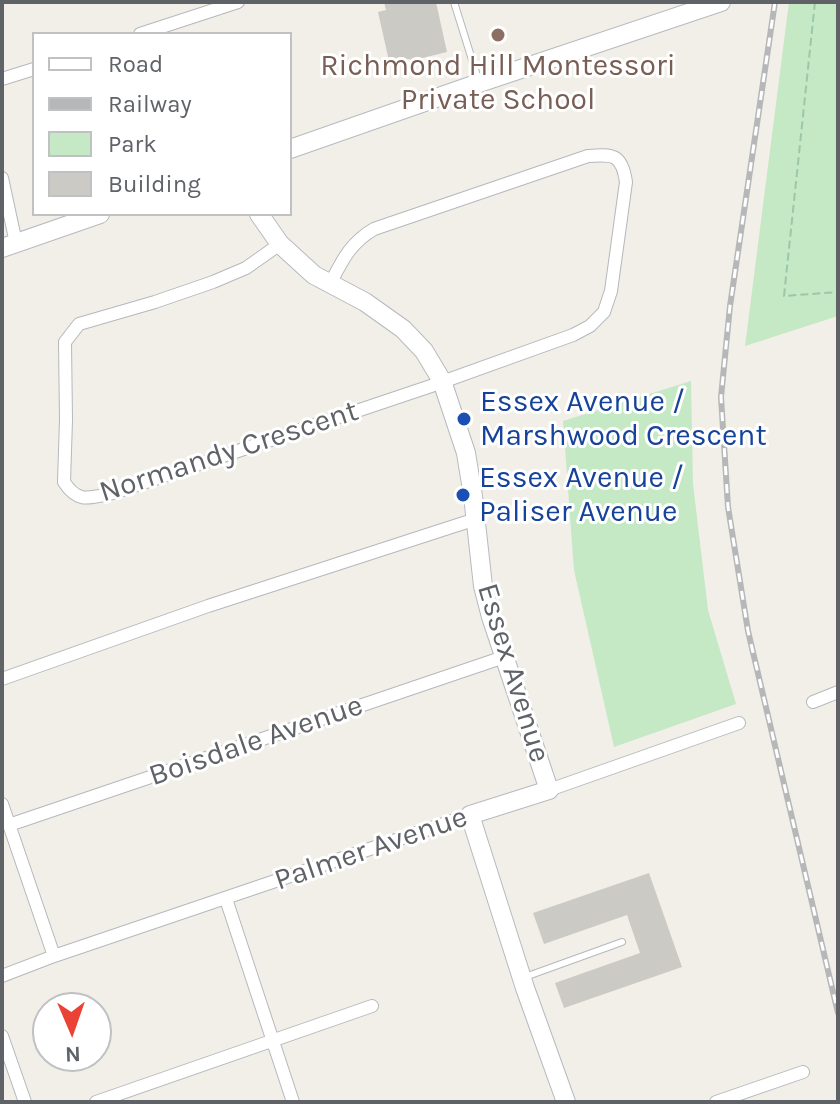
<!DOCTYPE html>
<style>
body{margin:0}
#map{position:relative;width:840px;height:1104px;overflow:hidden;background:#f1efe8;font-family:Karla,sans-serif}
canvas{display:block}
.frame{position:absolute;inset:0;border:4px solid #5f6368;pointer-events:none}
.legend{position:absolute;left:32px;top:32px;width:260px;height:184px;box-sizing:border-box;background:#fff;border:2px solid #bfc1c3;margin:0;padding:10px 14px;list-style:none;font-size:24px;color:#5f6368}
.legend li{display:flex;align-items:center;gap:16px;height:40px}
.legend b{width:40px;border:2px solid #bfc1c3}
.north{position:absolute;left:32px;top:992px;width:80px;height:80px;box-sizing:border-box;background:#fff;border:2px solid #bfc1c3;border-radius:50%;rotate:178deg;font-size:22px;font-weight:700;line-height:32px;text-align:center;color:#5f6368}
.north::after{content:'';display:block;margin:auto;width:28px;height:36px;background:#ea4335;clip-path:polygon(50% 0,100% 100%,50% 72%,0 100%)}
</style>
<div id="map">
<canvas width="840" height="1104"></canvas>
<div class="frame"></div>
<ul class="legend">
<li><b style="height:10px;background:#fff"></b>Road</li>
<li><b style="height:10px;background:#b6b7b8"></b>Railway</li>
<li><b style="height:22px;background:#c5e8c5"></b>Park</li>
<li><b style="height:22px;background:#cccac5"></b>Building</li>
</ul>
<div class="north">N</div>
</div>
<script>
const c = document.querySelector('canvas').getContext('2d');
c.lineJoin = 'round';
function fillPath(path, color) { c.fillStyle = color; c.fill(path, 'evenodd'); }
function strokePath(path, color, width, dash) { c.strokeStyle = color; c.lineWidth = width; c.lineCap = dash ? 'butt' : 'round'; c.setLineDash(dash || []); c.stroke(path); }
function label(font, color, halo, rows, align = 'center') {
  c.font = font + ' Karla,sans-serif'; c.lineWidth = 6; c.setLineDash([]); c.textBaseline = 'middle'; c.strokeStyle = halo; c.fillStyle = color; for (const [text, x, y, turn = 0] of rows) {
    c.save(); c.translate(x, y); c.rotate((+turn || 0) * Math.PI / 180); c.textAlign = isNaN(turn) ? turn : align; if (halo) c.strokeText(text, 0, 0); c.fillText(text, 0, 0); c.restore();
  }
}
fillPath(new Path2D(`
 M 789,2 L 838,2 L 838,316 L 745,346 Z
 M 691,381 L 693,484 L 708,610 L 736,704 L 614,747 L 574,570 L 563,421 Z`), '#c5e8c5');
fillPath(new Path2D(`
 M 384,2 L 436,2 L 447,52 L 410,61 L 410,59 L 389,61 L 378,12 L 386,10 Z
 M 649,873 L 682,967 L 564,1008 L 555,983 L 640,953 L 627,915 L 544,944 L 533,913 Z`), '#cccac5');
const lane = new Path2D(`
 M 454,2 L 478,79
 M 525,977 L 622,942`);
const street = new Path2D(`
 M 140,34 L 238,2
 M 2,79 L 34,69
 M 2,178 L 16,243
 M 280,244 L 246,268 L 213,282 L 155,302 L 79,324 L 65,342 L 66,420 L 64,482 C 78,504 90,498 113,493 L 431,386 L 573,335 L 590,326 L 604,312 L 611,291 L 626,182 C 622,154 613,154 588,156 L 374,229 C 350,243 342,261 330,284
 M 2,679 L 208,606 L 476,519
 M 813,702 L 838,692
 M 549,790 L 739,723
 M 2,804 L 54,956
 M 9,825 L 504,657
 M 226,899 L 293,1102
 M 2,976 L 54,956 L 470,815
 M 2,1036 L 25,1102
 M 96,1102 L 372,1006
 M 716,1102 L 803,1072`);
const secondary = new Path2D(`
 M 290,149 L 479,83 L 721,2
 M 259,214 L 280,244 L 314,275 L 365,302 L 403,329 L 424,351 L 442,381 L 466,453 L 473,496 L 483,586 L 491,617 L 549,790 L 470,815 L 525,988 L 566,1102
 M 2,248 L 100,214`);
strokePath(lane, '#b5b8bc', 8);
strokePath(street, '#b5b8bc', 14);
strokePath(secondary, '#b6babf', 20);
strokePath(new Path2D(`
 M 815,2 L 784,296 L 838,292`), '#9cc7a9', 2, [8, 4]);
strokePath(lane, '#fff', 6);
strokePath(street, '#fff', 12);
strokePath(secondary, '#fff', 18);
const rail = new Path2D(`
 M 775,2 L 730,306 L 721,397 L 728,507 L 748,631 L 838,1013`);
strokePath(rail, '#b6b7b8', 6);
strokePath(rail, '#fff', 3, [9]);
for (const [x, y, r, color] of [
 [498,35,8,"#8d6e63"],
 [464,419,8,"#1a4fb4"],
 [463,495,8,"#1a4fb4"]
]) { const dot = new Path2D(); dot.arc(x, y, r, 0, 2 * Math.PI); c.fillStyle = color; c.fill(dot); strokePath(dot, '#fff', 3); }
label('30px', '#785e54', '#fff', [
 ["Richmond Hill Montessori",498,66],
 ["Private School",498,100]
]);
label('30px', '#164399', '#fff', [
 ["Essex Avenue /",480,402],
 ["Marshwood Crescent",480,436],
 ["Essex Avenue /",479,478],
 ["Paliser Avenue",479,512]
], 'left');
label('30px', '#5f6368', '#fff', [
 ["Normandy Crescent",229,452,-18],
 ["Essex Avenue",513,673,73],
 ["Boisdale Avenue",256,741,-19],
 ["Palmer Avenue",371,849,-19]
]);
</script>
